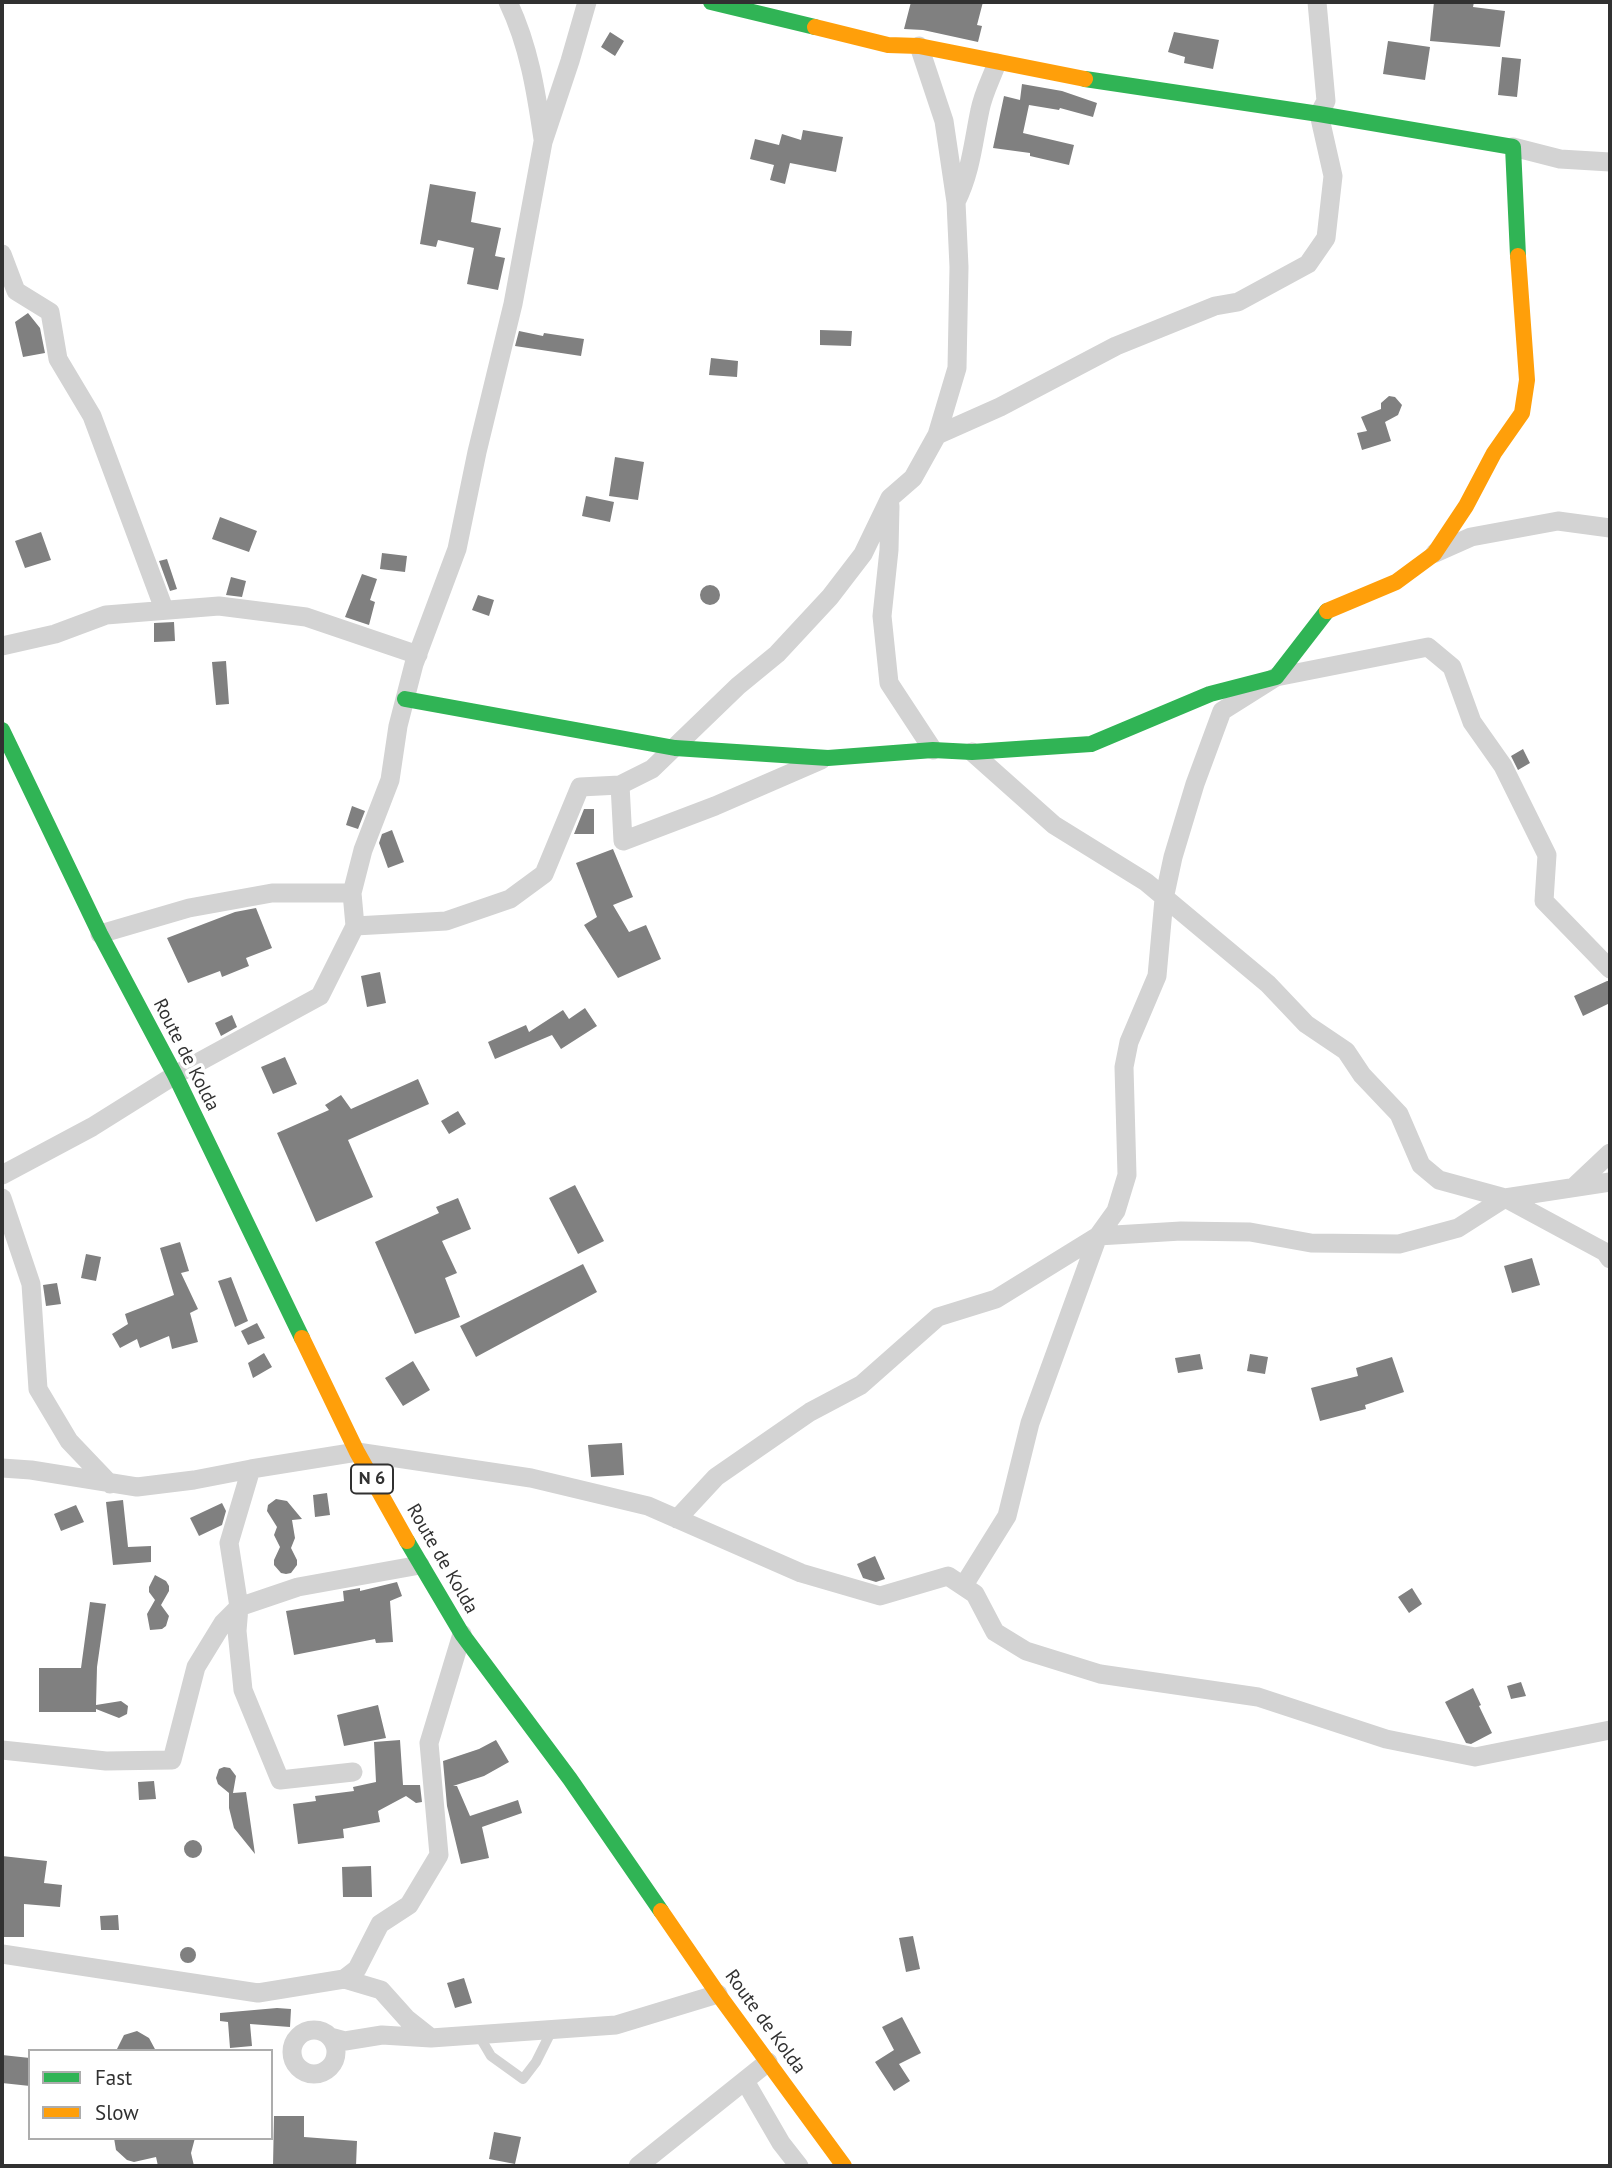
<!DOCTYPE html>
<style>
body{margin:0}
#map{position:relative;width:1612px;height:2168px;overflow:hidden;background:#fff;font-family:"PT Sans",sans-serif}
canvas{display:block}
.frame{position:absolute;inset:0;border:4px solid #313131;pointer-events:none}
.legend{position:absolute;left:28px;top:2049px;width:245px;height:91px;box-sizing:border-box;background:#fff;border:2px solid #adadad;margin:0;padding:9px 12px;list-style:none;font-size:21px;color:#313131}
.legend li{display:flex;align-items:center;gap:14px;height:35px}
.legend b{width:35px;border:2px solid #adadad}
</style>
<div id="map">
<canvas width="1612" height="2168"></canvas>
<div class="frame"></div>
<ul class="legend">
<li><b style="height:9px;background:#30b455"></b>Fast</li>
<li><b style="height:9px;background:#ff9f0a"></b>Slow</li>
</ul>
</div>
<script>
const c = document.querySelector('canvas').getContext('2d');
c.lineJoin = 'round';
function fillPath(path, color) { c.fillStyle = color; c.fill(path, 'evenodd'); }
function strokePath(path, color, width, dash) { c.strokeStyle = color; c.lineWidth = width; c.lineCap = dash ? 'butt' : 'round'; c.setLineDash(dash || []); c.stroke(path); }
function label(font, color, halo, rows, align = 'center') {
  c.font = font + ' "PT Sans",sans-serif'; c.lineWidth = 7; c.setLineDash([]); c.textBaseline = 'middle'; c.strokeStyle = halo; c.fillStyle = color; for (const [text, x, y, turn = 0] of rows) {
    c.save(); c.translate(x, y); c.rotate((+turn || 0) * Math.PI / 180); c.textAlign = isNaN(turn) ? turn : align; if (halo) c.strokeText(text, 0, 0); c.fillText(text, 0, 0); c.restore();
  }
}
fillPath(new Path2D(`
 M 911,2 L 983,2 L 977,25 L 982,26 L 978,42 L 923,30 L 904,29 Z
 M 1434,2 L 1474,2 L 1473,7 L 1505,11 L 1500,47 L 1430,41 Z
 M 610,32 L 624,41 L 615,56 L 601,47 Z
 M 1174,32 L 1219,40 L 1213,69 L 1184,63 L 1185,57 L 1168,52 Z
 M 1388,41 L 1430,47 L 1425,80 L 1383,74 Z
 M 1502,57 L 1521,59 L 1517,97 L 1498,95 Z
 M 1022,84 L 1062,91 L 1097,103 L 1093,117 L 1060,108 L 1059,110 L 1029,105 L 1023,133 L 1074,145 L 1069,165 L 1030,156 L 1030,153 L 993,148 L 1004,96 L 1020,100 Z
 M 803,130 L 843,137 L 836,172 L 790,163 L 785,184 L 770,180 L 774,165 L 750,159 L 755,139 L 779,145 L 782,134 L 801,140 Z
 M 430,184 L 476,192 L 471,222 L 501,228 L 495,256 L 505,258 L 498,290 L 467,284 L 474,248 L 438,240 L 436,247 L 420,244 Z
 M 28,313 L 40,328 L 45,353 L 23,357 L 15,322 Z
 M 820,330 L 852,331 L 851,346 L 820,345 Z
 M 519,331 L 543,336 L 544,333 L 584,339 L 581,356 L 515,346 Z
 M 711,358 L 738,361 L 737,377 L 709,375 Z
 M 1389,396 L 1395,397 L 1402,405 L 1398,415 L 1385,422 L 1391,441 L 1362,450 L 1357,433 L 1367,431 L 1361,417 L 1381,409 L 1381,403 Z
 M 615,457 L 644,462 L 638,500 L 609,496 Z
 M 586,496 L 614,502 L 610,522 L 582,516 Z
 M 220,517 L 257,531 L 249,552 L 212,539 Z
 M 41,532 L 51,560 L 25,568 L 15,541 Z
 M 382,553 L 407,556 L 405,572 L 380,569 Z
 M 167,559 L 177,589 L 170,591 L 159,561 Z
 M 362,574 L 377,579 L 370,600 L 375,602 L 369,625 L 345,617 Z
 M 231,577 L 246,581 L 242,597 L 226,595 Z
 M700 595a10 10 0 1 1 20 0a10 10 0 1 1-20 0Z
 M 478,595 L 494,600 L 489,616 L 472,610 Z
 M 174,622 L 175,641 L 154,642 L 154,623 Z
 M 226,661 L 229,704 L 216,705 L 212,662 Z
 M 1523,749 L 1530,763 L 1518,770 L 1511,756 Z
 M 352,806 L 365,811 L 358,829 L 346,825 Z
 M 584,809 L 594,809 L 594,834 L 574,834 Z
 M 392,830 L 404,862 L 388,868 L 379,843 L 382,834 Z
 M 613,849 L 633,897 L 613,905 L 629,932 L 646,925 L 661,959 L 618,978 L 584,925 L 597,917 L 576,863 Z
 M 256,908 L 272,948 L 246,958 L 249,966 L 222,977 L 220,971 L 188,983 L 167,938 L 235,912 Z
 M 380,972 L 386,1003 L 367,1007 L 361,976 Z
 M 1607,981 L 1610,981 L 1610,1003 L 1583,1016 L 1574,996 Z
 M 585,1008 L 597,1026 L 561,1049 L 552,1035 L 495,1059 L 488,1042 L 526,1025 L 529,1032 L 563,1010 L 569,1019 Z
 M 232,1015 L 237,1027 L 221,1036 L 215,1023 Z
 M 285,1057 L 297,1084 L 273,1094 L 261,1067 Z
 M 418,1079 L 429,1104 L 348,1140 L 373,1197 L 316,1222 L 277,1133 L 329,1110 L 325,1105 L 341,1095 L 351,1109 Z
 M 458,1111 L 466,1124 L 449,1134 L 441,1121 Z
 M 575,1185 L 604,1241 L 578,1254 L 549,1198 Z
 M 458,1198 L 471,1229 L 442,1241 L 457,1273 L 445,1278 L 460,1317 L 415,1334 L 375,1242 L 439,1213 L 436,1207 Z
 M 180,1242 L 189,1271 L 181,1273 L 198,1309 L 190,1313 L 198,1342 L 172,1349 L 169,1336 L 140,1348 L 137,1339 L 120,1348 L 112,1334 L 128,1324 L 125,1314 L 174,1295 L 160,1248 Z
 M 86,1254 L 101,1257 L 96,1281 L 81,1278 Z
 M 1532,1258 L 1540,1285 L 1512,1293 L 1504,1266 Z
 M 583,1264 L 597,1292 L 476,1357 L 460,1326 Z
 M 231,1277 L 248,1321 L 235,1327 L 218,1281 Z
 M 57,1283 L 61,1304 L 46,1306 L 43,1285 Z
 M 257,1323 L 265,1338 L 248,1345 L 241,1331 Z
 M 264,1353 L 272,1367 L 253,1378 L 248,1363 Z
 M 1200,1354 L 1203,1369 L 1178,1373 L 1175,1358 Z
 M 1250,1354 L 1268,1357 L 1265,1374 L 1247,1371 Z
 M 1392,1357 L 1404,1392 L 1365,1405 L 1366,1409 L 1320,1421 L 1311,1388 L 1358,1376 L 1356,1368 Z
 M 413,1361 L 430,1390 L 403,1406 L 385,1378 Z
 M 622,1443 L 624,1475 L 591,1477 L 588,1445 Z
 M 327,1493 L 330,1515 L 315,1517 L 313,1495 Z
 M 276,1499 L 287,1501 L 302,1519 L 292,1520 L 295,1538 L 291,1548 L 297,1560 L 297,1565 L 291,1573 L 286,1574 L 281,1573 L 274,1565 L 274,1560 L 280,1547 L 274,1535 L 277,1527 L 267,1511 L 268,1505 Z
 M 123,1500 L 128,1547 L 151,1546 L 151,1562 L 113,1565 L 106,1502 Z
 M 222,1503 L 226,1511 L 222,1525 L 199,1536 L 190,1518 Z
 M 76,1505 L 84,1522 L 61,1531 L 54,1514 Z
 M 875,1556 L 885,1579 L 876,1582 L 863,1578 L 857,1564 Z
 M 155,1575 L 166,1581 L 169,1586 L 169,1591 L 161,1605 L 169,1616 L 166,1626 L 162,1629 L 150,1630 L 147,1614 L 155,1600 L 149,1592 L 149,1587 Z
 M 397,1582 L 402,1596 L 390,1601 L 393,1642 L 376,1643 L 375,1639 L 294,1655 L 286,1611 L 344,1601 L 343,1591 L 360,1588 L 360,1591 Z
 M 1412,1588 L 1422,1604 L 1409,1613 L 1398,1597 Z
 M 90,1602 L 106,1604 L 97,1667 L 96,1705 L 121,1701 L 128,1706 L 127,1714 L 119,1718 L 96,1709 L 96,1712 L 39,1712 L 39,1668 L 81,1668 Z
 M 1521,1682 L 1526,1696 L 1511,1699 L 1507,1686 Z
 M 1473,1688 L 1481,1705 L 1479,1706 L 1492,1733 L 1471,1744 L 1466,1743 L 1445,1702 Z
 M 378,1705 L 386,1738 L 344,1746 L 337,1715 Z
 M 400,1740 L 403,1785 L 420,1785 L 422,1802 L 416,1803 L 406,1796 L 378,1811 L 380,1822 L 343,1829 L 344,1838 L 298,1844 L 293,1804 L 316,1801 L 315,1796 L 354,1791 L 353,1787 L 376,1782 L 374,1742 Z
 M 496,1740 L 509,1762 L 484,1776 L 453,1786 L 457,1786 L 470,1816 L 518,1800 L 522,1813 L 482,1827 L 489,1858 L 461,1864 L 447,1806 L 443,1761 L 479,1749 Z
 M 224,1767 L 230,1768 L 236,1776 L 233,1793 L 246,1792 L 255,1854 L 234,1828 L 229,1808 L 229,1793 L 218,1784 L 216,1778 L 219,1769 Z
 M 154,1781 L 156,1799 L 139,1800 L 138,1782 Z
 M184 1849a9 9 0 1 1 18 0a9 9 0 1 1-18 0Z
 M 2,1856 L 47,1861 L 44,1883 L 62,1885 L 60,1907 L 24,1904 L 24,1937 L 2,1937 Z
 M 371,1866 L 372,1897 L 343,1897 L 342,1867 Z
 M 118,1915 L 119,1930 L 101,1930 L 100,1916 Z
 M 913,1936 L 920,1969 L 906,1972 L 899,1938 Z
 M180 1955a8 8 0 1 1 16 0a8 8 0 1 1-16 0Z
 M 464,1978 L 472,2003 L 455,2008 L 447,1983 Z
 M 277,2008 L 291,2009 L 290,2027 L 250,2024 L 252,2046 L 230,2048 L 228,2022 L 220,2021 L 220,2013 Z
 M 902,2017 L 921,2053 L 899,2064 L 910,2081 L 894,2091 L 875,2062 L 894,2050 L 882,2027 Z
 M 137,2031 L 149,2038 L 156,2051 L 116,2051 L 124,2035 Z
 M 2,2055 L 30,2058 L 30,2086 L 2,2083 Z
 M 274,2116 L 304,2116 L 304,2137 L 357,2141 L 356,2166 L 273,2166 Z
 M 494,2132 L 521,2137 L 515,2164 L 489,2159 Z
 M 114,2138 L 195,2138 L 191,2153 L 194,2166 L 158,2166 L 156,2157 L 134,2162 L 127,2160 L 116,2150 Z`), '#808080');
strokePath(new Path2D(`
 M 478,2034 L 491,2056 L 523,2079 L 536,2062 L 552,2030`), '#d3d3d3', 10);
strokePath(new Path2D(`
 M 508,2 C 529,46 536,91 543,139
 M 1513,147 L 1560,159 L 1610,162
 M 956,202 C 971,172 973,143 980,110 C 983,94 991,79 997,63
 M 2,254 L 16,291 L 50,312 L 58,359 L 92,416 L 164,609
 M 937,435 L 1000,407 L 1116,346 L 1215,306 L 1238,302 L 1308,264 L 1326,238 L 1333,176 L 1319,114 L 1326,101 L 1317,2
 M 890,506 L 889,550 L 882,616 L 889,683 L 933,750
 M 1435,553 L 1471,537 L 1558,521 L 1610,528
 M 2,646 L 55,634 L 106,615 L 219,606 L 306,617 L 418,655
 M 972,752 L 1054,825 L 1146,882 L 1268,984 L 1306,1024 L 1346,1051 L 1362,1075 L 1399,1114 L 1421,1165 L 1439,1180 L 1505,1198 L 1605,1252 L 1610,1259
 M 620,785 L 652,769 L 738,686 L 777,654 L 830,597 L 863,554 L 890,498 L 913,478 L 937,435 L 957,368 L 959,267 L 956,202 L 944,121 L 919,46
 M 355,926 L 446,921 L 510,899 L 544,874 L 580,787 L 620,785 L 623,841 L 715,806 L 821,760
 M 100,934 L 189,908 L 272,893 L 352,893
 M 2,1175 L 92,1127 L 175,1075 L 320,996 L 355,926 L 352,893 L 363,850 L 390,780 L 398,726 L 414,664 L 457,549 L 477,452 L 513,304 L 543,142 L 570,61 L 587,2
 M 1575,1186 L 1610,1153
 M 2,1198 L 31,1284 L 38,1389 L 69,1441 L 110,1484
 M 2,1468 L 31,1470 L 137,1487 L 194,1480 L 251,1469 L 357,1452 L 531,1478 L 648,1506 L 801,1573 L 880,1596 L 948,1576 L 975,1594 L 995,1632 L 1026,1651 L 1100,1674 L 1258,1697 L 1386,1739 L 1475,1757 L 1610,1730
 M 251,1469 L 229,1543 L 239,1607 L 237,1631 L 243,1690 L 280,1780 L 353,1772
 M 677,1519 L 716,1477 L 810,1412 L 861,1385 L 938,1317 L 996,1299 L 1098,1236 L 1181,1231 L 1250,1232 L 1311,1243 L 1399,1244 L 1458,1228 L 1505,1198 L 1610,1182
 M 964,1585 L 1007,1516 L 1030,1423 L 1098,1236 L 1116,1211 L 1127,1175 L 1124,1067 L 1129,1042 L 1157,976 L 1164,899 L 1173,857 L 1195,784 L 1222,711 L 1276,677 L 1428,647 L 1452,667 L 1472,722 L 1503,766 L 1547,855 L 1544,901 L 1610,969
 M 2,1750 L 106,1761 L 172,1760 L 196,1667 L 223,1623 L 239,1607 L 298,1587 L 420,1565
 M 2,1954 L 258,1993 L 344,1979 L 381,1990 L 407,2019 L 431,2038 L 616,2025 L 718,1994
 M 344,1979 L 357,1969 L 380,1924 L 409,1905 L 439,1855 L 429,1743 L 462,1634
 M292 2052a22 22 0 1 1 44 0a22 22 0 1 1-44 0Z
 M 330,2037 L 345,2041 L 382,2035 L 431,2038
 M 745,2081 L 781,2143 L 799,2166
 M 638,2166 L 768,2062`), '#d3d3d3', 19);
strokePath(new Path2D(`
 M 711,2 L 815,27
 M 1085,79 L 1319,114 L 1513,147 L 1518,256
 M 405,699 L 675,748 L 828,758 L 933,750 L 972,752 L 1091,744 L 1210,694 L 1276,677 L 1327,611
 M 2,730 L 100,934 L 175,1075 L 302,1338
 M 407,1541 L 462,1634 L 570,1779 L 661,1911`), '#30b455', 16);
strokePath(new Path2D(`
 M 815,27 L 888,45 L 919,46 L 1085,79
 M 1327,611 L 1396,582 L 1434,554 L 1466,506 L 1494,453 L 1522,413 L 1527,380 L 1518,256
 M 302,1338 L 357,1452 L 407,1541
 M 661,1911 L 718,1994 L 844,2166`), '#ff9f0a', 16);
for (const [x, y, w] of [
 [372,1479,42]
]) { const box = new Path2D(); box.roundRect(x - w / 2, y - 14.5, w, 29, 5); c.fillStyle = '#fff'; c.fill(box); strokePath(box, '#313131', 2); }
label('bold 18px', '#313131', null, [
 ["N 6",372,1479]
]);
label('19px', '#313131', '#fff', [
 ["Route de Kolda",186,1055,63],
 ["Route de Kolda",442,1559,60],
 ["Route de Kolda",765,2022,54]
]);
</script>
